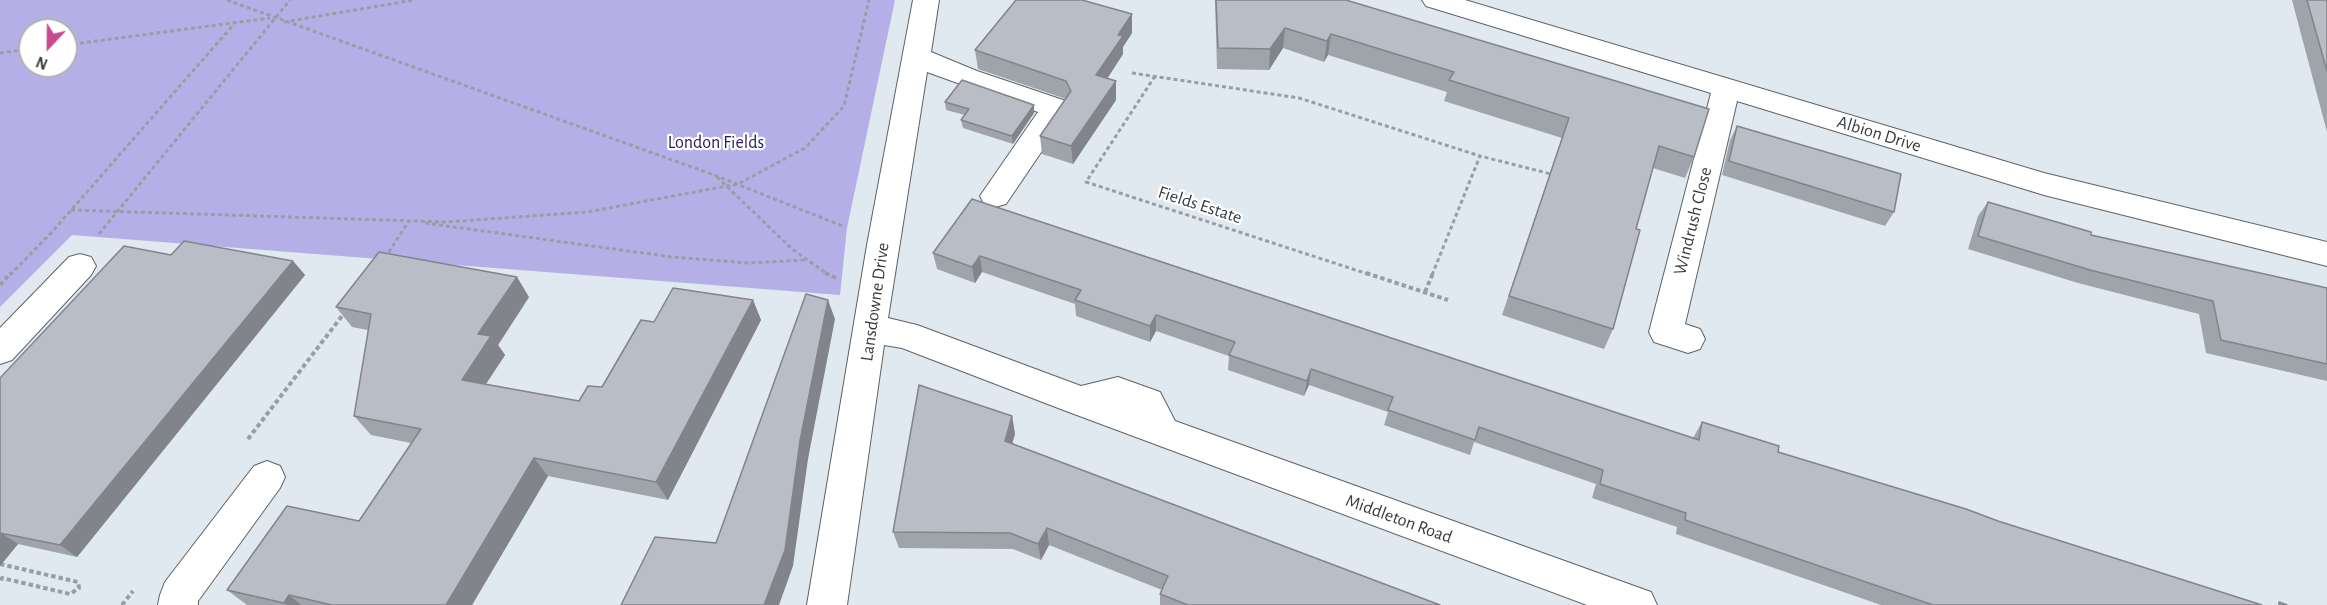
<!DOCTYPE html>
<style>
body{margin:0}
#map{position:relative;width:2327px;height:605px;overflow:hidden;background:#e0e8f0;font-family:"Alegreya Sans",sans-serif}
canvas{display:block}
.north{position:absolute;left:18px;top:18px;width:60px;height:60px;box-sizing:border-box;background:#fff;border:2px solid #b0b1b2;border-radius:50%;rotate:202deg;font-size:16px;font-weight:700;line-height:24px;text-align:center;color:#393c3f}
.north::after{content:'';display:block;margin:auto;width:21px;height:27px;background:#c94891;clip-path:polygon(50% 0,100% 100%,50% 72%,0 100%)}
</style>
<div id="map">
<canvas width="2327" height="605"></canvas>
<div class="north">N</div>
</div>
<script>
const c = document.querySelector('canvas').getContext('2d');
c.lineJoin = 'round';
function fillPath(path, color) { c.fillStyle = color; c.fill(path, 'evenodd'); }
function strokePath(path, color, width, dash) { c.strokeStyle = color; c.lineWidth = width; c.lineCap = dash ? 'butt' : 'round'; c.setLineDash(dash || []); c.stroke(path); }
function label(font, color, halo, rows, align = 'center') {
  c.font = font + ' "Alegreya Sans",sans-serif'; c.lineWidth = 4.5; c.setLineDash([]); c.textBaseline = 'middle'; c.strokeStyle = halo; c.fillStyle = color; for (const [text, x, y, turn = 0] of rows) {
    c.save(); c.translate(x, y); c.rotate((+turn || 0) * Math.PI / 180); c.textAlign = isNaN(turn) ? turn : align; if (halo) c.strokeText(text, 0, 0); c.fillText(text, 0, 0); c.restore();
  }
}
fillPath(new Path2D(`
 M 0,0 L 895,0 L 847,228 L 840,295 L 72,235 L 0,307 ZM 30,30 L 66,30 L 66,66 L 30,66 Z`), '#b4b0e7');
const minor = new Path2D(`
 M 913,0 L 939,0 L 931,52 L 977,71 L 1066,101 L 1071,108 L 1006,204 L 995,207 L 984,204 L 980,196 L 1038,112 L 927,72 L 888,318 L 917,325 L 1081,386 L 1118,377 L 1160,392 L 1175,421 L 1637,587 L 1651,592 L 1657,605 L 1587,605 L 1066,411 L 902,348 L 884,345 L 847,605 L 807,605 L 867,245 Z
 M 1422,0 L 1465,0 L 2044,173 L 2327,242 L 2327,266 L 2044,195 L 1737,101 L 1685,324 L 1700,329 L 1705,339 L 1700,349 L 1688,353 L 1654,342 L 1649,332 L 1711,93 L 1426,6 Z
 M 80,254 L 91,257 L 96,266 L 91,275 L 12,360 L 0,364 L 0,328 L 69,257 Z
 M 267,461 L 280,466 L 285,477 L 280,488 L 198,601 L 198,605 L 158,605 L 160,595 L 165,582 L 254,466 Z`);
strokePath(minor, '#5d636a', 2);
strokePath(new Path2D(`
 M 227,0 L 714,175 L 845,227
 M 284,22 L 414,0
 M 66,45 L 270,18
 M 0,53 L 30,49
 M 1132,73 L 1299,98 L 1480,156
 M 1155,76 L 1086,182 L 1371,275
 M 717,177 L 792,249 L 829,275
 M 71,210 L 447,222 L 587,212 L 738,184 L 805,148 L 844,106 L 869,0
 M 425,223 L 672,257 L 748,263 L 805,260
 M 99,234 L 290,0
 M 385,258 L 409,221
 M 10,275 L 52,232 L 234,24
 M 1432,275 L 1480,156 L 1555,175`), '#999ea4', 3, [4, 3]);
strokePath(new Path2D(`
 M 825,273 L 836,278
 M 1366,273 L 1448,300
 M 0,285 L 11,273
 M 1425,292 L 1433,273
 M 248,439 L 345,312
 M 0,564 L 78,582 L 79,588 L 70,594 L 2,578 L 0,581
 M 122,605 L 133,591`), '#999ea4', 4, [4.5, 3]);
fillPath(minor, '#fff');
fillPath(new Path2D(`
 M 1215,0 L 1346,0 L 1694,157 L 1685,178 L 1653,168 L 1636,229 L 1613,329 L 1604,349 L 1502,315 L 1562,138 L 1444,101 L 1447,92 L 1328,55 L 1324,62 L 1283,48 L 1269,70 L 1217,69 Z
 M 2292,0 L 2327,0 L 2327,132 Z
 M 1132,33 L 1123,47 L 1123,54 L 1107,79 L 1116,100 L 1073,164 L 1042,154 L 1040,136 L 1066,99 L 978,69 L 975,50 Z
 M 945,102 L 1034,105 L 1034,113 L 1013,144 L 963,128 L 961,120 L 965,115 L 946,110 Z
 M 1737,126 L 1894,212 L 1885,226 L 1722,175 L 1730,140 Z
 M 972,199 L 1693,438 L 1702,422 L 1778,452 L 2262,605 L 1881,605 L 1676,534 L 1677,527 L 1592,498 L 1596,484 L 1474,442 L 1470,455 L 1384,425 L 1388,412 L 1309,385 L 1304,396 L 1228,370 L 1229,356 L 1156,331 L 1150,342 L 1076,316 L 1075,304 L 982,272 L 975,283 L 937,269 L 933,253 Z
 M 1988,202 L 2091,235 L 2327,288 L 2327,381 L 2206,353 L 2199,314 L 2078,283 L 1968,249 L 1978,216 Z
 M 293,261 L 305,275 L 77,557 L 18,544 L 0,566 L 0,378 Z
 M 529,297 L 498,345 L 505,355 L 486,384 L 579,401 L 602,387 L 654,322 L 753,300 L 761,320 L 668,500 L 548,476 L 472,605 L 247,605 L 227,590 L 359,521 L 411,443 L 371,435 L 354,416 L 368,330 L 352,327 L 336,307 Z
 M 1012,416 L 1015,434 L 1012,444 L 1440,605 L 1160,605 L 1160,594 L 1162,590 L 1049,545 L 1041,560 L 1013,549 L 899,548 L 893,532 Z`), '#9fa3aa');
fillPath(new Path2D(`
 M 1132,14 L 1132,33 L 1123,47 L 1123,54 L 1097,94 L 1096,75 L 1118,35 Z
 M 1285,28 L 1283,48 L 1269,70 L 1270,49 Z
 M 1331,34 L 1328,55 L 1324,62 L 1327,41 Z
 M 1116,81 L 1116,100 L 1073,164 L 1071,146 Z
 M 1034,105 L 1034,113 L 1013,144 L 1012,136 Z
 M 980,256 L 982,272 L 975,283 L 972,267 Z
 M 293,261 L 305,275 L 77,557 L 60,545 Z
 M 517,277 L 529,297 L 498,345 L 505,355 L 476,399 L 462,380 L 478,334 Z
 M 753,300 L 761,320 L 668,500 L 656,482 Z
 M 828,300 L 835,319 L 808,459 L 793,566 L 779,605 L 764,605 Z
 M 1156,315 L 1156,331 L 1150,342 L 1150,326 Z
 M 1311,369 L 1309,385 L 1304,396 L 1307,381 Z
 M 1012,416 L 1015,434 L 1008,458 L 1005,441 Z
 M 534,458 L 548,476 L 472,605 L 446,605 Z
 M 1047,528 L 1049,545 L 1041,560 L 1038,544 Z
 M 0,532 L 18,544 L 0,566 Z
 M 289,595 L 301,605 L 287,605 L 284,603 Z`), '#82848b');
const building = new Path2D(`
 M 1016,0 L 1082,0 L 1132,14 L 1118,35 L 1123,36 L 1096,75 L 1116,81 L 1071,146 L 1040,136 L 1071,91 L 1066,81 L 975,50 Z
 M 1216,0 L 1346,0 L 1709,109 L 1694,157 L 1659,146 L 1636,229 L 1640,230 L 1613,329 L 1509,296 L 1569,118 L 1449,80 L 1454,72 L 1331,34 L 1327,41 L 1285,28 L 1270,49 L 1218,48 Z
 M 2307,0 L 2327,0 L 2327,71 Z
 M 962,80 L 1034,105 L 1012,136 L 961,120 L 969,109 L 945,102 Z
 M 1737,126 L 1901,174 L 1894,212 L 1729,161 Z
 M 972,199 L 1699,440 L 1702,422 L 1779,446 L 1778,452 L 1966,509 L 1998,521 L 2262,605 L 1933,605 L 1685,520 L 1686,513 L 1600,484 L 1603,470 L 1479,427 L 1475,440 L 1388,410 L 1393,397 L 1311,369 L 1307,381 L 1229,355 L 1235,342 L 1156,315 L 1150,326 L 1075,300 L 1081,290 L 980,256 L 972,267 L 933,253 Z
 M 1988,202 L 2091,232 L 2091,235 L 2327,288 L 2327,364 L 2221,340 L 2213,301 L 2090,270 L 1978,236 Z
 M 184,241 L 293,261 L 60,545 L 0,533 L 0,378 L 124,246 L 171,255 Z
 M 379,252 L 517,277 L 478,334 L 491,336 L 462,380 L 579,401 L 588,386 L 602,387 L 641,320 L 654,322 L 673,288 L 753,300 L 656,482 L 534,458 L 446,605 L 332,605 L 289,595 L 284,603 L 227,590 L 287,506 L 359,521 L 421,429 L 354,416 L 371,314 L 336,307 Z
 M 806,294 L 828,300 L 800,441 L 785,550 L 764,605 L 621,605 L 655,537 L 716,543 Z
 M 919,385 L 1012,416 L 1005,441 L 1440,605 L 1188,605 L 1160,594 L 1168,576 L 1047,528 L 1038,544 L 1010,533 L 893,532 Z
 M 2279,602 L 2287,605 L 2279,605 Z`);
fillPath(building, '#b9bdc6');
strokePath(building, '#82848b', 1.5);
label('18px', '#393c3f', '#fff', [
 ["Albion Drive",1879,134,17],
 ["Fields Estate",1200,205,18],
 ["Windrush Close",1693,221,-76],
 ["Lansdowne Drive",875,302,-82],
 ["Middleton Road",1399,519,20]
]);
label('18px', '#291a5a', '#fff', [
 ["London Fields",716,143]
]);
</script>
